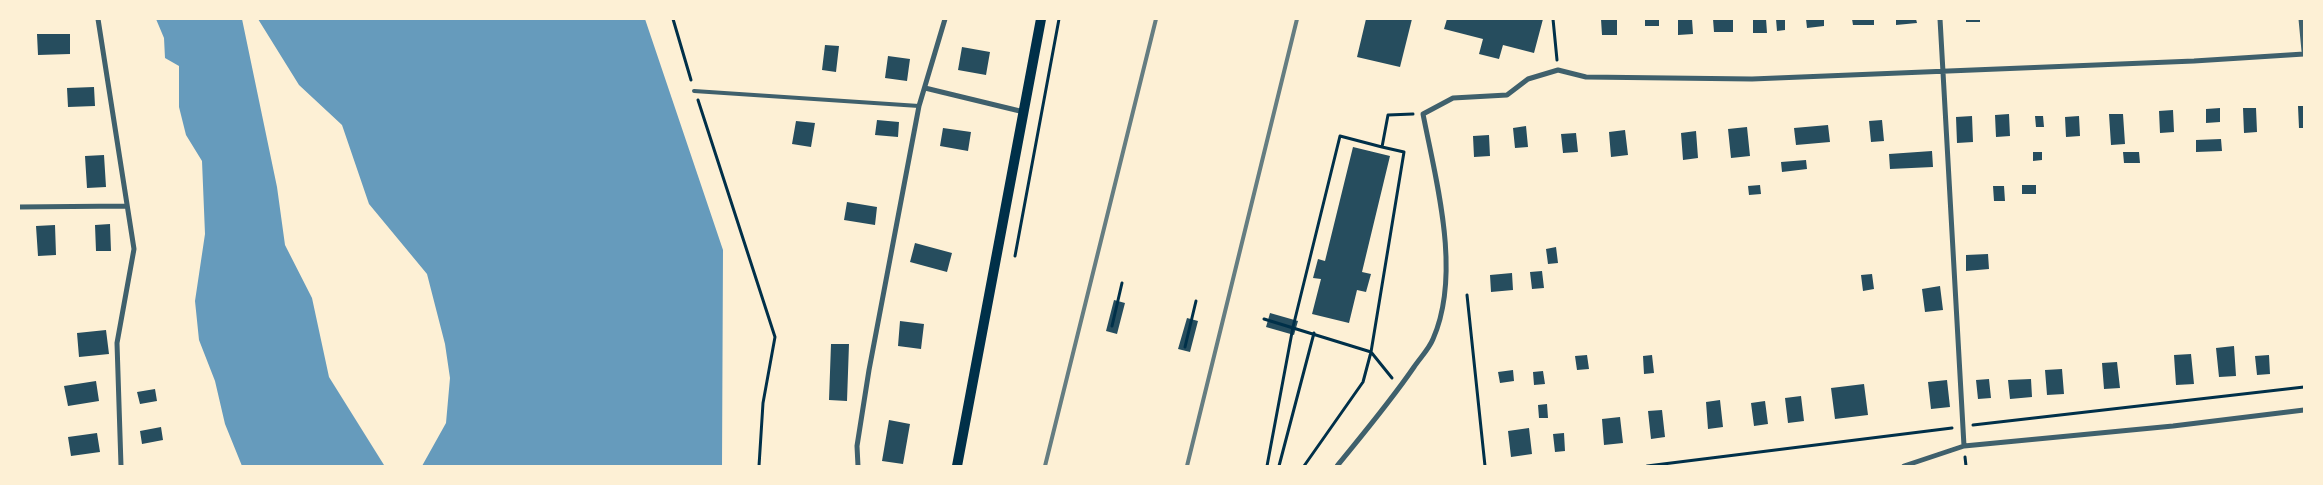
<!DOCTYPE html>
<style>
body{margin:0}
#map{position:relative;width:2323px;height:485px;overflow:hidden;background:#fdf0d5;font-family:Montserrat,sans-serif}
canvas{display:block}
.frame{position:absolute;inset:0;border:20px solid #fdf0d5;pointer-events:none}
</style>
<div id="map">
<canvas width="2323" height="485"></canvas>
<div class="frame"></div>
</div>
<script>
const c = document.querySelector('canvas').getContext('2d');
c.lineJoin = 'round';
function fillPath(path, color) { c.fillStyle = color; c.fill(path, 'evenodd'); }
function strokePath(path, color, width, dash) { c.strokeStyle = color; c.lineWidth = width; c.lineCap = dash ? 'butt' : 'round'; c.setLineDash(dash || []); c.stroke(path); }
fillPath(new Path2D(`
 M 156,19 L 242,19 L 277,187 L 285,245 L 312,298 L 329,377 L 384,465 L 396,466 L 242,466 L 225,424 L 215,381 L 199,340 L 195,301 L 205,234 L 202,161 L 186,135 L 179,107 L 179,66 L 165,58 L 164,38 Z
 M 258,19 L 645,19 L 723,250 L 722,466 L 422,466 L 446,423 L 450,378 L 445,344 L 427,274 L 369,204 L 342,125 L 299,85 Z`), '#669bbc');
fillPath(new Path2D(`
 M 1366,19 L 1412,19 L 1400,67 L 1357,57 Z
 M 1447,19 L 1543,19 L 1534,53 L 1503,45 L 1499,59 L 1479,54 L 1483,39 L 1444,29 Z
 M 1601,19 L 1617,19 L 1617,35 L 1602,35 Z
 M 1645,19 L 1659,19 L 1659,26 L 1645,26 Z
 M 1678,19 L 1692,19 L 1693,34 L 1678,35 Z
 M 1713,19 L 1733,19 L 1733,32 L 1714,32 Z
 M 1753,19 L 1766,19 L 1767,33 L 1753,33 Z
 M 1776,19 L 1785,19 L 1785,30 L 1777,31 Z
 M 1806,19 L 1824,19 L 1824,26 L 1807,28 Z
 M 1852,19 L 1874,19 L 1874,25 L 1853,25 Z
 M 1896,19 L 1916,19 L 1917,23 L 1896,25 Z
 M 1966,19 L 1980,19 L 1980,22 L 1966,22 Z
 M 37,34 L 70,34 L 70,54 L 38,55 Z
 M 825,45 L 839,46 L 836,72 L 822,70 Z
 M 962,47 L 990,52 L 986,75 L 958,70 Z
 M 888,56 L 910,59 L 907,81 L 885,78 Z
 M 94,87 L 95,106 L 68,107 L 67,88 Z
 M 2298,106 L 2304,106 L 2304,128 L 2299,128 Z
 M 2220,108 L 2220,122 L 2206,123 L 2206,109 Z
 M 2243,108 L 2256,108 L 2257,132 L 2244,133 Z
 M 2173,110 L 2174,132 L 2160,133 L 2159,111 Z
 M 2009,114 L 2010,136 L 1996,137 L 1995,115 Z
 M 2109,114 L 2123,114 L 2125,144 L 2111,145 Z
 M 1972,116 L 1973,142 L 1957,143 L 1956,117 Z
 M 2035,116 L 2043,116 L 2044,127 L 2036,127 Z
 M 2079,116 L 2080,136 L 2066,137 L 2065,117 Z
 M 877,120 L 899,122 L 898,137 L 875,135 Z
 M 1882,120 L 1884,141 L 1871,142 L 1869,121 Z
 M 796,121 L 815,123 L 811,147 L 792,144 Z
 M 1828,125 L 1830,142 L 1796,145 L 1794,128 Z
 M 1526,126 L 1528,147 L 1515,148 L 1513,128 Z
 M 1747,127 L 1750,156 L 1731,158 L 1728,129 Z
 M 943,128 L 971,132 L 968,151 L 940,146 Z
 M 1625,130 L 1628,155 L 1611,157 L 1609,132 Z
 M 1696,131 L 1698,158 L 1683,160 L 1681,133 Z
 M 1576,133 L 1578,152 L 1563,153 L 1561,134 Z
 M 1489,135 L 1490,156 L 1474,157 L 1473,136 Z
 M 2221,139 L 2222,151 L 2196,152 L 2196,140 Z
 M 1353,147 L 1390,156 L 1362,272 L 1371,274 L 1366,292 L 1357,290 L 1349,323 L 1312,314 L 1321,279 L 1313,278 L 1318,259 L 1325,261 Z
 M 1932,151 L 1933,167 L 1890,169 L 1889,154 Z
 M 2033,152 L 2042,152 L 2042,160 L 2033,161 Z
 M 2123,152 L 2139,152 L 2140,163 L 2124,163 Z
 M 104,155 L 106,187 L 87,188 L 85,156 Z
 M 1806,160 L 1807,169 L 1782,172 L 1781,162 Z
 M 1760,185 L 1761,194 L 1749,195 L 1748,186 Z
 M 2022,185 L 2036,185 L 2036,194 L 2022,194 Z
 M 1993,186 L 2004,186 L 2005,201 L 1994,201 Z
 M 847,202 L 877,207 L 875,225 L 844,220 Z
 M 110,224 L 111,251 L 96,251 L 95,225 Z
 M 55,225 L 56,255 L 38,256 L 36,226 Z
 M 915,243 L 952,253 L 947,272 L 910,262 Z
 M 1556,247 L 1558,263 L 1548,264 L 1546,249 Z
 M 1988,254 L 1989,269 L 1966,271 L 1966,255 Z
 M 1542,271 L 1544,288 L 1532,289 L 1530,272 Z
 M 1512,273 L 1513,290 L 1491,292 L 1490,275 Z
 M 1872,274 L 1874,289 L 1863,291 L 1861,275 Z
 M 1940,286 L 1943,310 L 1925,312 L 1922,289 Z
 M 1114,300 L 1125,303 L 1117,334 L 1106,331 Z
 M 1270,313 L 1298,321 L 1294,335 L 1266,327 Z
 M 1187,318 L 1198,321 L 1190,352 L 1178,349 Z
 M 900,321 L 924,324 L 921,349 L 898,346 Z
 M 106,330 L 109,354 L 79,357 L 77,333 Z
 M 831,344 L 849,344 L 847,401 L 829,400 Z
 M 2234,346 L 2236,376 L 2219,377 L 2216,348 Z
 M 2191,354 L 2194,384 L 2176,385 L 2174,355 Z
 M 1587,355 L 1589,369 L 1577,370 L 1575,356 Z
 M 1652,355 L 1654,373 L 1644,374 L 1643,356 Z
 M 2269,355 L 2270,374 L 2257,375 L 2255,356 Z
 M 2117,362 L 2120,388 L 2104,389 L 2102,363 Z
 M 2062,369 L 2064,394 L 2047,395 L 2045,370 Z
 M 1513,370 L 1514,381 L 1500,383 L 1498,372 Z
 M 1543,371 L 1545,384 L 1534,385 L 1533,372 Z
 M 1989,379 L 1991,398 L 1978,399 L 1976,380 Z
 M 2031,379 L 2032,397 L 2010,399 L 2008,380 Z
 M 1947,380 L 1950,407 L 1931,409 L 1928,382 Z
 M 96,381 L 99,401 L 68,406 L 64,386 Z
 M 1864,384 L 1868,415 L 1835,419 L 1831,388 Z
 M 155,389 L 157,401 L 140,404 L 137,392 Z
 M 1801,396 L 1804,421 L 1788,423 L 1785,398 Z
 M 1720,400 L 1723,427 L 1708,429 L 1706,402 Z
 M 1765,401 L 1768,424 L 1754,426 L 1751,403 Z
 M 1547,404 L 1548,418 L 1539,418 L 1538,405 Z
 M 1662,410 L 1665,437 L 1651,439 L 1648,411 Z
 M 1620,417 L 1623,443 L 1604,445 L 1602,419 Z
 M 889,420 L 910,424 L 903,464 L 882,461 Z
 M 161,427 L 163,440 L 142,444 L 140,431 Z
 M 1529,428 L 1532,454 L 1511,457 L 1508,431 Z
 M 97,433 L 100,452 L 71,456 L 68,437 Z
 M 1564,433 L 1565,451 L 1555,452 L 1553,434 Z`), '#264d5e');
strokePath(new Path2D(`
 M 673,19 L 691,80
 M 1553,19 L 1557,60
 M 698,100 L 775,337 L 763,403 L 759,466
 M 1382,147 L 1404,152 L 1371,352 L 1392,378
 M 1015,256 L 1059,19
 M 1467,295 L 1485,466
 M 1264,319 L 1371,352 L 1363,382 L 1304,466
 M 1112,326 L 1122,283
 M 1185,347 L 1196,301
 M 1973,425 L 2304,387
 M 1965,457 L 1966,466
 M 1267,466 L 1293,327 L 1340,136 L 1382,147 L 1388,115 L 1413,114
 M 1279,466 L 1314,333
 M 1647,466 L 1952,428`), '#003049', 3);
strokePath(new Path2D(`
 M 694,91 L 919,106`), '#3f606c', 4);
strokePath(new Path2D(`
 M 98,19 L 134,249 L 117,343 L 121,466
 M 1940,19 L 1964,446
 M 2301,19 L 2304,51
 M 925,88 L 1024,112
 M 19,207 L 126,206
 M 858,466 L 857,446 L 869,370 L 919,106 L 945,19
 M 1337,466 C 1363,434 1390,402 1414,367 C 1420,358 1429,349 1433,339 C 1462,273 1436,181 1423,114 L 1453,98 L 1507,95 L 1528,79 L 1558,70 L 1586,77 L 1752,79 L 2194,61 L 2304,54
 M 1904,466 L 1964,446 L 2173,426 L 2304,410`), '#3f606c', 5);
strokePath(new Path2D(`
 M 957,466 L 1041,19`), '#003049', 10);
strokePath(new Path2D(`
 M 1045,466 L 1156,19
 M 1187,466 L 1297,19`), '#657d81', 4);
</script>
